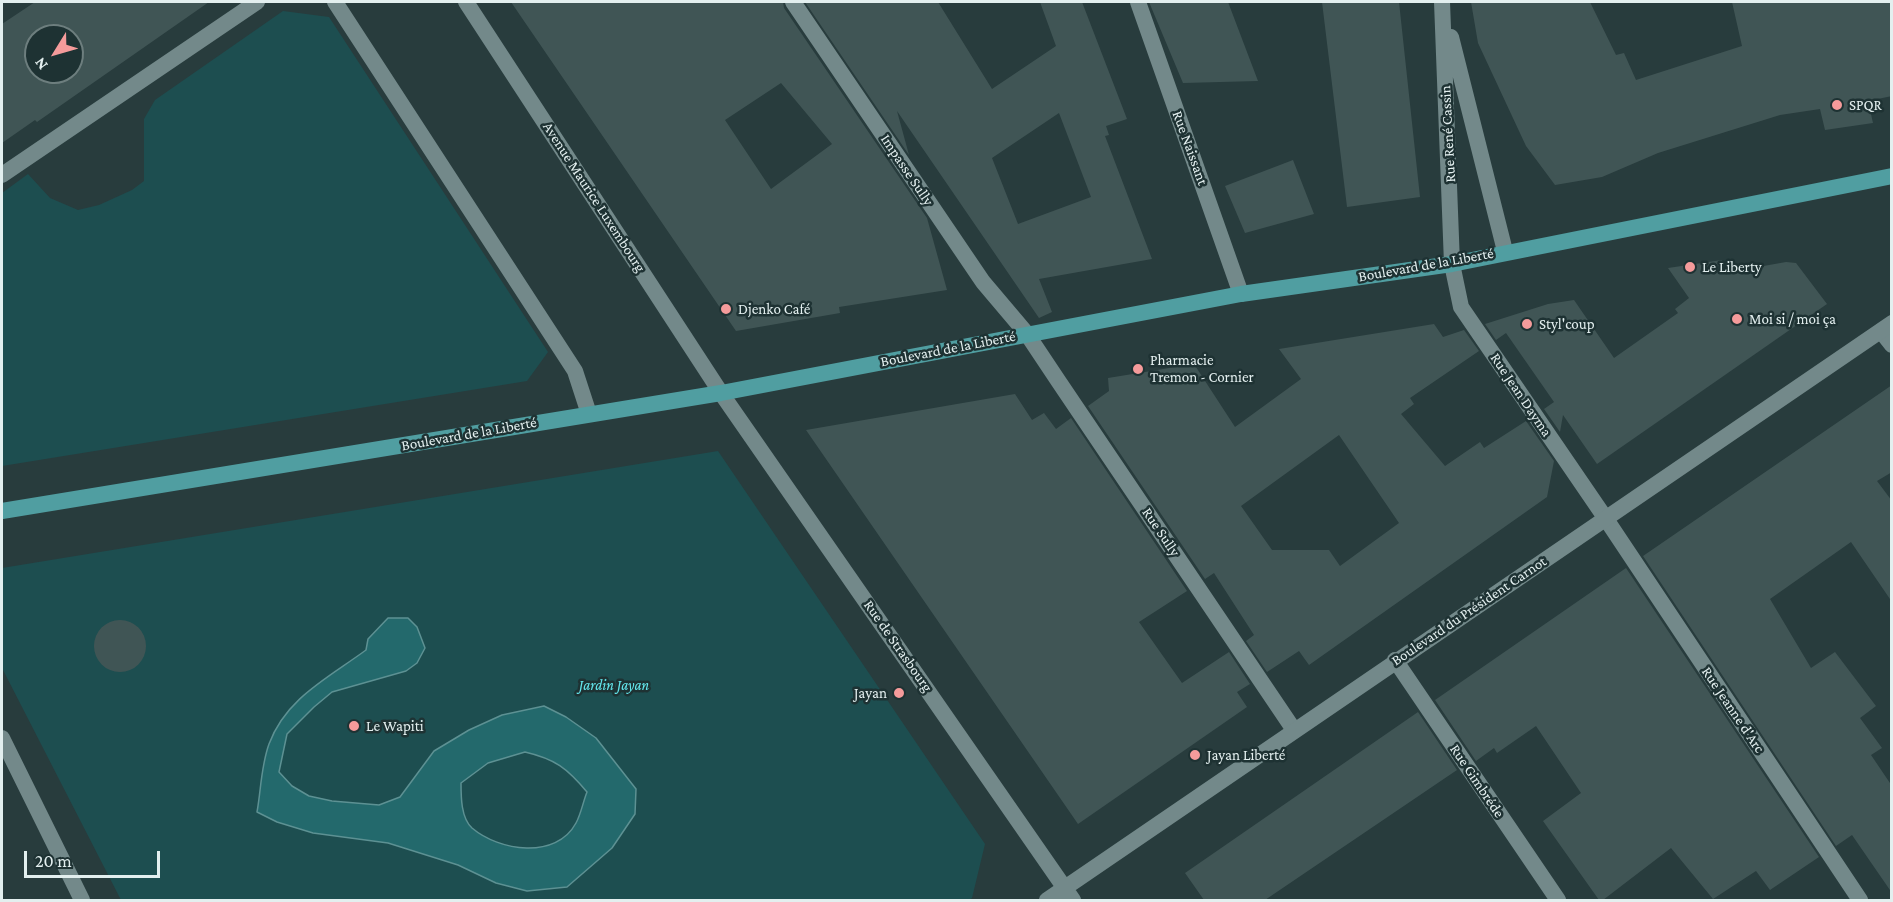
<!DOCTYPE html>
<meta charset="utf-8">
<style>
body{margin:0}
#map{position:relative;width:1893px;height:902px;overflow:hidden;background:#283c3d;font-family:"Crimson Pro",serif}
canvas{display:block}
.frame{position:absolute;inset:0;border:3px solid #e3efef;pointer-events:none}
.north{position:absolute;left:24px;top:24px;width:60px;height:60px;box-sizing:border-box;background:#1e3233;border:2px solid #6d7e7e;border-radius:50%;rotate:233deg;font-size:16px;font-weight:700;line-height:24px;text-align:center;color:#e3efef}
.north::after{content:'';display:block;margin:auto;width:21px;height:27px;background:#f59b9b;clip-path:polygon(50% 0,100% 100%,50% 72%,0 100%)}
.scale{position:absolute;left:24px;top:851px;width:136px;height:27px;box-sizing:border-box;border:3px solid #e3efef;border-top:0;padding-left:8px;font-size:18px;line-height:21px;white-space:nowrap;color:#e3efef;-webkit-text-stroke:4px #1e3233;paint-order:stroke}
</style>
<div id="map">
<canvas width="1893" height="902"></canvas>
<div class="frame"></div>
<div class="north">N</div>
<div class="scale">20 m</div>
</div>
<script>
const c = document.querySelector('canvas').getContext('2d');
c.lineJoin = 'round';
function fillPath(path, color) { c.fillStyle = color; c.fill(path, 'evenodd'); }
function strokePath(path, color, width, dash) { c.strokeStyle = color; c.lineWidth = width; c.lineCap = dash ? 'butt' : 'round'; c.setLineDash(dash || []); c.stroke(path); }
function label(font, color, halo, rows, align = 'center') {
  c.font = font + ' "Crimson Pro",serif'; c.lineWidth = 5; c.setLineDash([]); c.textBaseline = 'middle'; c.strokeStyle = halo; c.fillStyle = color; for (const [text, x, y, turn = 0] of rows) {
    c.save(); c.translate(x, y); c.rotate((+turn || 0) * Math.PI / 180); c.textAlign = isNaN(turn) ? turn : align; if (halo) c.strokeText(text, 0, 0); c.fillText(text, 0, 0); c.restore();
  }
}
fillPath(new Path2D(`
 M 283,11 L 329,17 L 548,352 L 527,381 L 2,466 L 2,193 L 28,174 L 50,198 L 78,210 L 99,205 L 132,190 L 144,181 L 144,119 L 155,100 Z
 M 718,451 L 985,844 L 972,898 L 969,900 L 121,900 L 2,668 L 2,568 Z`), '#1d4e50');
const water = new Path2D(`
 M 388,618 L 408,618 L 417,627 L 425,648 L 417,663 L 406,671 L 332,692 L 314,707 L 287,734 L 279,772 L 292,786 L 309,796 L 332,801 L 379,805 L 400,797 L 434,751 L 469,730 L 502,715 L 544,706 L 566,717 L 596,738 L 636,789 L 635,814 L 612,848 L 567,887 L 527,891 L 496,883 L 458,865 L 388,843 L 313,833 L 277,822 L 257,812 C 261,790 261,766 269,744 C 286,698 328,678 366,650 L 368,639 ZM 525,752 C 555,759 567,768 587,792 C 583,802 581,814 576,823 C 556,860 499,851 472,828 C 461,818 461,797 461,783 L 488,763 Z`);
fillPath(water, '#23696c');
strokePath(water, '#5d9193', 1.5);
fillPath(new Path2D(`
 M 35,2 L 209,2 L 37,122 L 35,120 L 2,143 L 2,24 ZM 36,36 L 72,36 L 72,72 L 36,72 Z
 M 511,2 L 783,2 L 784,8 L 927,218 L 947,290 L 839,307 L 840,313 L 736,331 ZM 781,83 L 832,144 L 771,189 L 725,120 Z
 M 805,2 L 938,2 L 992,89 L 1056,46 L 1040,2 L 1082,2 L 1127,119 L 1106,126 L 1109,135 L 1105,136 L 1152,259 L 1039,279 L 1052,312 L 1039,318 L 897,111 L 909,155 ZM 1059,113 L 1091,197 L 1018,224 L 992,158 Z
 M 1149,2 L 1228,2 L 1258,81 L 1183,83 Z
 M 1322,2 L 1399,2 L 1420,197 L 1347,207 Z
 M 1471,2 L 1590,2 L 1616,55 L 1624,53 L 1636,80 L 1742,46 L 1732,2 L 1892,2 L 1892,96 L 1868,101 L 1873,123 L 1825,130 L 1820,109 L 1780,115 L 1658,153 L 1602,177 L 1555,185 L 1526,146 L 1478,43 Z
 M 1293,160 L 1314,214 L 1245,233 L 1225,186 Z
 M 1722,260 L 1724,273 L 1786,262 L 1796,263 L 1827,304 L 1597,464 L 1563,415 L 1560,432 L 1544,409 L 1554,402 L 1506,333 L 1496,340 L 1485,324 L 1548,304 L 1574,300 L 1614,358 L 1678,313 L 1675,309 L 1689,298 L 1668,268 Z
 M 1434,324 L 1443,337 L 1464,330 L 1479,351 L 1410,398 L 1414,404 L 1401,414 L 1445,466 L 1480,442 L 1484,448 L 1526,421 L 1554,461 L 1547,497 L 1309,665 L 1299,651 L 1267,672 L 1246,641 L 1254,635 L 1214,573 L 1205,579 L 1088,406 L 1109,391 L 1108,378 L 1194,364 L 1235,427 L 1301,379 L 1279,349 ZM 1339,435 L 1399,523 L 1340,566 L 1329,550 L 1272,550 L 1241,506 Z
 M 1892,385 L 1892,472 L 1877,481 L 1892,501 L 1892,602 L 1851,542 L 1770,599 L 1811,668 L 1835,652 L 1876,706 L 1860,718 L 1882,748 L 1871,755 L 1892,786 L 1892,893 L 1852,835 L 1836,846 L 1643,556 Z
 M 1015,394 L 1032,420 L 1044,413 L 1056,429 L 1071,418 L 1187,591 L 1139,622 L 1182,683 L 1229,652 L 1250,684 L 1237,692 L 1247,707 L 1078,824 L 806,430 Z
 M 1626,568 L 1819,857 L 1770,890 L 1756,871 L 1713,899 L 1671,848 L 1603,900 L 1599,900 L 1543,821 L 1581,793 L 1536,726 L 1497,753 L 1494,748 L 1476,761 L 1435,700 Z
 M94 646a26 26 0 1 1 52 0a26 26 0 1 1-52 0Z
 M 1418,712 L 1457,770 L 1265,900 L 1204,900 L 1185,873 Z`), '#405555');
strokePath(new Path2D(`
 M 335,2 L 575,371 L 589,414
 M 2,175 L 257,2`), '#73898a', 16);
strokePath(new Path2D(`
 M 793,2 L 983,282 L 1027,334 L 1059,382 L 1294,730
 M 1138,2 L 1241,294
 M 1452,264 L 1461,307 L 1606,519 L 1860,900
 M 1881,331 L 1892,345
 M 1395,660 L 1558,900
 M 2,738 L 82,900`), '#73898a', 16);
strokePath(new Path2D(`
 M 466,2 L 721,393 L 1073,900
 M 1442,2 L 1452,264
 M 1451,37 L 1505,251
 M 1047,900 L 1892,323`), '#73898a', 16);
strokePath(new Path2D(`
 M 2,511 L 721,393 L 1241,294 L 1452,264 L 1892,176`), '#509ea1', 16);
for (const [x, y, r, color] of [
 [1837,105,6,"#f59b9b"],
 [1690,267,6,"#f59b9b"],
 [726,309,6,"#f59b9b"],
 [1737,319,6,"#f59b9b"],
 [1527,324,6,"#f59b9b"],
 [1138,369,6,"#f59b9b"],
 [899,693,6,"#f59b9b"],
 [354,726,6,"#f59b9b"],
 [1195,755,6,"#f59b9b"]
]) { const dot = new Path2D(); dot.arc(x, y, r, 0, 2 * Math.PI); c.fillStyle = color; c.fill(dot); strokePath(dot, '#1e3233', 2); }
label('15px', '#e3efef', '#1e3233', [
 ["SPQR",1849,105],
 ["Le Liberty",1702,267],
 ["Djenko Café",738,309],
 ["Moi si / moi ça",1749,319],
 ["Styl'coup",1539,324],
 ["Pharmacie",1150,360],
 ["Tremon - Cornier",1150,377],
 ["Jayan",887,693,"right"],
 ["Le Wapiti",366,726],
 ["Jayan Liberté",1207,755]
], 'left');
label('15px', '#e3efef', '#1e3233', [
 ["Rue René Cassin",1448,134,-93],
 ["Rue Naissant",1190,148,70],
 ["Impasse Sully",907,170,56],
 ["Avenue Maurice Luxembourg",594,197,57],
 ["Boulevard de la Liberté",1426,265,-10],
 ["Boulevard de la Liberté",948,349,-11],
 ["Rue Jean Dayma",1521,395,56],
 ["Boulevard de la Liberté",469,434,-10],
 ["Rue Sully",1161,532,56],
 ["Boulevard du Président Carnot",1469,611,-34],
 ["Rue de Strasbourg",898,646,55],
 ["Rue Jeanne d'Arc",1733,710,56],
 ["Rue Gimbréde",1477,781,56]
]);
label('italic 15px', '#64e8ee', '#1e3233', [
 ["Jardin Jayan",614,685]
]);
</script>
